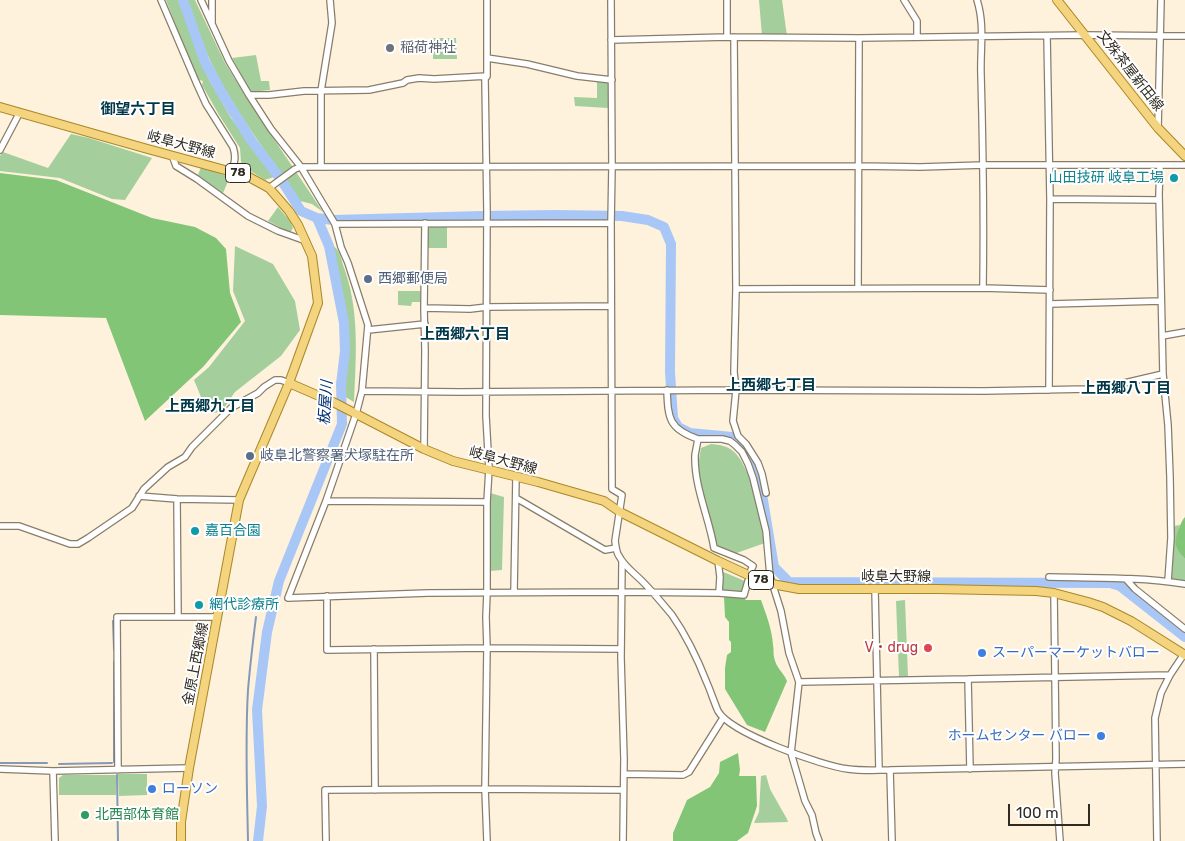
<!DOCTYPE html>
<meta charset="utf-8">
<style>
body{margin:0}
#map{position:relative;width:1185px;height:841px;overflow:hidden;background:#fef2dc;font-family:Rubik,sans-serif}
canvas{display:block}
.scale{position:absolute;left:1008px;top:804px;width:82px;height:22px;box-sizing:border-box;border:2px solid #2f2b22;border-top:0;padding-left:6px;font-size:15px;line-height:18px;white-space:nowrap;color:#2f2b22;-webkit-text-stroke:4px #fff;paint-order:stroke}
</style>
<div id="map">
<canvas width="1185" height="841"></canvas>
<div class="scale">100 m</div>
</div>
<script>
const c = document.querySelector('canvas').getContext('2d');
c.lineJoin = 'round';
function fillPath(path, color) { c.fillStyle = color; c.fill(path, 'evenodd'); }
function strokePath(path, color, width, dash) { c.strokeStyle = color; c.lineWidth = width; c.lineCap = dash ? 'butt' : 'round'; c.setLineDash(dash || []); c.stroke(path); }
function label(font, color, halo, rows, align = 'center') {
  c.font = font + ' Rubik,"Noto Sans JP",sans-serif'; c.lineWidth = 4; c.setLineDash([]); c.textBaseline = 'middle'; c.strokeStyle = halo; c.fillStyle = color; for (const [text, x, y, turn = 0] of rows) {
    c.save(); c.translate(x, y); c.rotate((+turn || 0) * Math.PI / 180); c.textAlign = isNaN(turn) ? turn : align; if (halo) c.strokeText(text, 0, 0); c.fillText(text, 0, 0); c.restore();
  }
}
fillPath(new Path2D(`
 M 166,0 L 179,0 L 208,78 L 231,118 L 274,177 L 265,180 L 244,167 L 241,162 L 240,148 L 219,115 L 202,85 L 203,81 L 199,80 L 185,49 Z
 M 186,0 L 195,0 L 225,63 L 251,105 L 323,212 L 312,204 L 300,201 C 273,162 244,123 221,82 C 207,57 196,26 186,0 Z
 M 759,0 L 782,0 L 787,36 L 762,36 Z
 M 433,38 L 456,38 L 457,59 L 433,59 Z
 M 256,55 L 261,81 L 269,81 L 270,90 L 251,92 L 232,58 Z
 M 597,81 L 608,82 L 608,108 L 575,106 L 574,97 L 597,98 Z
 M 71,134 L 89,138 L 152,158 L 125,200 L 112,199 L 60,178 L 0,171 L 0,156 L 3,152 L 48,168 Z
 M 201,167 L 230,177 L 223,193 L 198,175 Z
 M 278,207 L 290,221 L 293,228 L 290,233 L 268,221 Z
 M 429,225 L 447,225 L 447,248 L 427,248 L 427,227 Z
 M 332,245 C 339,249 341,257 343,265 C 360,309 356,356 354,402 L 342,395 L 348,362 L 348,334 L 344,302 Z
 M 235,246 L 273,264 L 295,301 L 300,330 L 281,356 L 235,392 L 222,411 L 211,414 L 201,397 L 194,380 L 209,367 L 245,321 L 233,291 Z
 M 398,291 L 420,291 L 421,302 L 412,302 L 411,306 L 398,305 Z
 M 711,444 C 719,445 726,445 733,451 C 749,463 765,523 765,543 L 728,556 L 717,550 L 712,523 L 703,499 L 698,465 L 701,448 Z
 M 490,493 L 504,497 L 502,570 L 490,571 Z
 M 1180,525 C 1176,540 1174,548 1185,559 L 1185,583 L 1174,580 L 1172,578 L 1173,526 Z
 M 721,571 L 745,581 L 742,592 L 721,590 Z
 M 905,600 L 908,676 L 899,677 L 896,601 Z
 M 118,774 L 147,774 L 147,795 L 119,796 Z
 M 63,775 L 116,775 L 116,795 L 59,795 L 59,778 Z
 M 766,775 L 770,789 L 787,819 L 788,822 L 754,823 L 759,812 L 761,776 Z`), '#a4cf9c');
fillPath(new Path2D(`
 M 0,173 L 56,180 L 152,218 L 195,227 L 216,238 L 226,249 L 230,293 L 241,322 L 203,367 L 145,421 L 106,318 L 0,315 Z
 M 1185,517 L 1185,559 C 1181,555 1177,550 1176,545 C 1174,539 1181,521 1185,517 Z
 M 724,596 L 741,596 L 746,600 L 761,600 C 766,614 772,629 773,645 C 774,649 773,653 774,657 C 776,668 783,672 787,681 L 765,732 L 747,725 L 725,689 L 725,668 L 727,655 L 731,652 L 731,642 L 729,640 L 729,622 L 725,617 Z
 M 738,753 L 740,770 L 739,776 L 756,776 L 757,806 L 748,833 L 737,841 L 673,841 L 673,833 L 687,800 L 710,787 L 719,773 L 720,762 Z`), '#83c577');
strokePath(new Path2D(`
 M 113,621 L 114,649
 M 114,662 L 114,762
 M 0,763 L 47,763
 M 59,764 L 112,763
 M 117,775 L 118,841
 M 248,841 C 247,791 245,740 248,690 C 250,666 253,641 256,617`), '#8498b7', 2);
strokePath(new Path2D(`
 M 183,0 L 205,62 L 223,95 L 251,140 L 282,181 L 301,211 L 317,218 L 333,220 L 482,216 L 556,215 L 622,216 L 648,220 L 664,227 L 671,244 L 670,372 L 673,418 L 678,427 L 690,433 L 732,437 L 747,451 L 756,471 L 762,494 L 774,567 L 789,582 L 1110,583 L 1120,586 L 1185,637
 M 258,841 L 262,806 L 257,710 L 267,632 L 279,581 L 342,424 L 341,384 L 345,351 L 344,323 L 329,246 L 317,218`), '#a8c7f7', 10);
const minor = new Path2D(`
 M 161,0 L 196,82 L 206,104 L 233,147 C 236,156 235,162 232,171
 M 201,0 L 229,61 L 249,95 L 271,129 L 301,167 L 335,224 L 341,247 L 348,263 L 368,325 L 362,391 L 356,414 L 326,501 L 288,598 L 428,593 L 621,592 L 719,593 L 744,595 L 748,581
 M 611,0 L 612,167 L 611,223 L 612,489 L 622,495 L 615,541 C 616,546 616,552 619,556 C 624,566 634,573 642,581 C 653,592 662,603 672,615 C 686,635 698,660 707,683 C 711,692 714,702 718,711 C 730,733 822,766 848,769 C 862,771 876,770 890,770 L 1185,764
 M 727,0 L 727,37
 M 904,0 L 917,21 L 917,37
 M 977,0 C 985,25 980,50 981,75 C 983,146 984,217 983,288
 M 212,23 L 212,0
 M 1047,36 L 1050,199 L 1049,390
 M 734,37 L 736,289 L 734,372 L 736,390 L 733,421 L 738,436 L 746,444 L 758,463 L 762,474 L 766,493
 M 611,40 L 727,37 L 859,38 L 1085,35 L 1185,36
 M 487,58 L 527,64 L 577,76 L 612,80
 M 249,95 L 269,95 L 304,91 L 369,90 L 403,83 L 407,80 L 419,78 L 434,79 L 487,76
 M 1158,128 L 1161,0
 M 0,150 L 20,112
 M 172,155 L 176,166 L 197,179 L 248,216 L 278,231 L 306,241
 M 1160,165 L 1159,194 L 1163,374 L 1168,425 L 1170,477 L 1171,538 L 1168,581
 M 321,167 L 321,91 L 332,23 L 330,0
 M 269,188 L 295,169 L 301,167 L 858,166 L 920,167 L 984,165 L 1185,165
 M 1050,199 L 1159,200
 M 335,224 L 611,223
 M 858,288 L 859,38
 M 736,289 L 983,288 L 1050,290
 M 1050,304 L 1161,301
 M 424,308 L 470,309 L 487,307 L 611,306
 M 368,330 L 425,324
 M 1162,336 L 1185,332
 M 667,390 C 668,419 669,429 698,439
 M 362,391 L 460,392 L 736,390 L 984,391 L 1089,389 L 1103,388 L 1163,374
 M 424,449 L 425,351 L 424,308 L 425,223
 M 139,496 L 177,499 L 239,500
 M 516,498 L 605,550 L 616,548
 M 177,499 L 178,617
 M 326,501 L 487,502
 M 0,526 L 19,526 L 70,544 L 78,544 L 88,538 L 132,508 L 144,489 L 168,467 L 185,457 L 192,447 L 231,408 L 258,393 L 264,387 L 275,380 L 281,380 L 289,383
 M 718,561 L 720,577 L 719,593
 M 622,562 L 621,658 L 624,759 L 623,841
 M 751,570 L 753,566 L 744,560 L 714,548 C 709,517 694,487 695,455 C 696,450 697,444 698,439 L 722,439 L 730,441 L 735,445 L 742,452 L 748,464 L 753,478 L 766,531 L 770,576 L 781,611 L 789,653 L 799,682 L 791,753 L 805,801 L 812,815 L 816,833 L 819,841
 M 1049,577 C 1094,578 1140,577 1185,584
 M 1126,579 L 1135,589 L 1185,629
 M 875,590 L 879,770
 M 514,592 L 516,477
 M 1054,593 L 1056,759 L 1055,773 L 1060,841
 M 327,596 L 327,650 L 487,648 L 621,649
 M 374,649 L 375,790
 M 968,679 L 970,769
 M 799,682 L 968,679 L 1170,675
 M 0,769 L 53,771 L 189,768
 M 118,770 L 117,617 L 217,617
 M 890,770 L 892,841
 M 53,771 L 55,841
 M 624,774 L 683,775 L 689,772 L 723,718
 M 326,841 L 325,790 L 485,789 L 622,790
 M 487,841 L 485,789 L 487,648 L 486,617 L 487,593 L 487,502 L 489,469 L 486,416 L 487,212 L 485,79 L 487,76 L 487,0
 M 1157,841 L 1155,718 L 1161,693 L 1170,675 L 1184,654`);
const major = new Path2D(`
 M 1057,0 L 1158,128 L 1185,156
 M 0,107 L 144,148 L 247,176 L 269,188 L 289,211 L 298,225 L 312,256 L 318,303 L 289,383 L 239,500 L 189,768 L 181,822 L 181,841
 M 289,383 L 333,402 L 424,449 L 453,461 L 538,482 L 604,501 L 620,512 L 718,561 L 759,580 L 772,584 L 799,589 L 937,589 L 1036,591 L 1054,593 L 1088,602 L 1103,607 L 1131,621 L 1185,655`);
strokePath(minor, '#887d6a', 8);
strokePath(major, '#aa8727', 10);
strokePath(minor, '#fff', 5.5);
strokePath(major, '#f4d47f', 8);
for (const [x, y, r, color] of [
 [390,48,5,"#6b7280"],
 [1174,178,5,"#0f9aa8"],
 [368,279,5,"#5c6f8a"],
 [250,456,5,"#5c6f8a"],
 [195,531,5,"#0f9aa8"],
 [199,605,5,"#0f9aa8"],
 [928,648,5,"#e0444e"],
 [982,653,5,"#3f7fe0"],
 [1101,736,5,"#3f7fe0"],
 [152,789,5,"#3f7fe0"],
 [85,815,5,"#2e9e5b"]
]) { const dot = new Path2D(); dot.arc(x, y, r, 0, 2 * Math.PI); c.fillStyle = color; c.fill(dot); strokePath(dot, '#fff', 2); }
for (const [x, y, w] of [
 [238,173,25],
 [761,580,25]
]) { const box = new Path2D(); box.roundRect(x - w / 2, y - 9.5, w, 19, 4); c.fillStyle = '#fff'; c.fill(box); strokePath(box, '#2f2b22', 1); }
label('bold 12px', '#2f2b22', null, [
 ["78",238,173],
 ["78",761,580]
]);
label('14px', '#5b616d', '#fff', [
 ["稲荷神社",400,48]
], 'left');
label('14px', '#2f2b22', '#fff', [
 ["文殊茶屋新田線",1130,71,52],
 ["岐阜大野線",181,145,15],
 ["岐阜大野線",503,461,15],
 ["岐阜大野線",896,577],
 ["金原上西郷線",196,664,-79]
]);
label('14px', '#0d838f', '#fff', [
 ["山田技研 岐阜工場",1164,178,"right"],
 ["嘉百合園",205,531],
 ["網代診療所",209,605]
], 'left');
label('14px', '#4e5e75', '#fff', [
 ["西郷郵便局",378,279],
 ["岐阜北警察署犬塚駐在所",260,456]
], 'left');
label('14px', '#be3a42', '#fff', [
 ["V・drug",918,648]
], 'right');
label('14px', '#366cbe', '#fff', [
 ["スーパーマーケットバロー",992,653],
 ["ホームセンター バロー",1091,736,"right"],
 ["ローソン",162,789]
], 'left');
label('14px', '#27864d', '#fff', [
 ["北西部体育館",95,815]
], 'left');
label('bold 15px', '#003848', '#fff', [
 ["御望六丁目",138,110],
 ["上西郷六丁目",465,335],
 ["上西郷七丁目",771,386],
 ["上西郷八丁目",1126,389],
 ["上西郷九丁目",210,407]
]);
label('italic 15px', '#002e71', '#fff', [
 ["板屋川",326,403,-86]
]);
</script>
